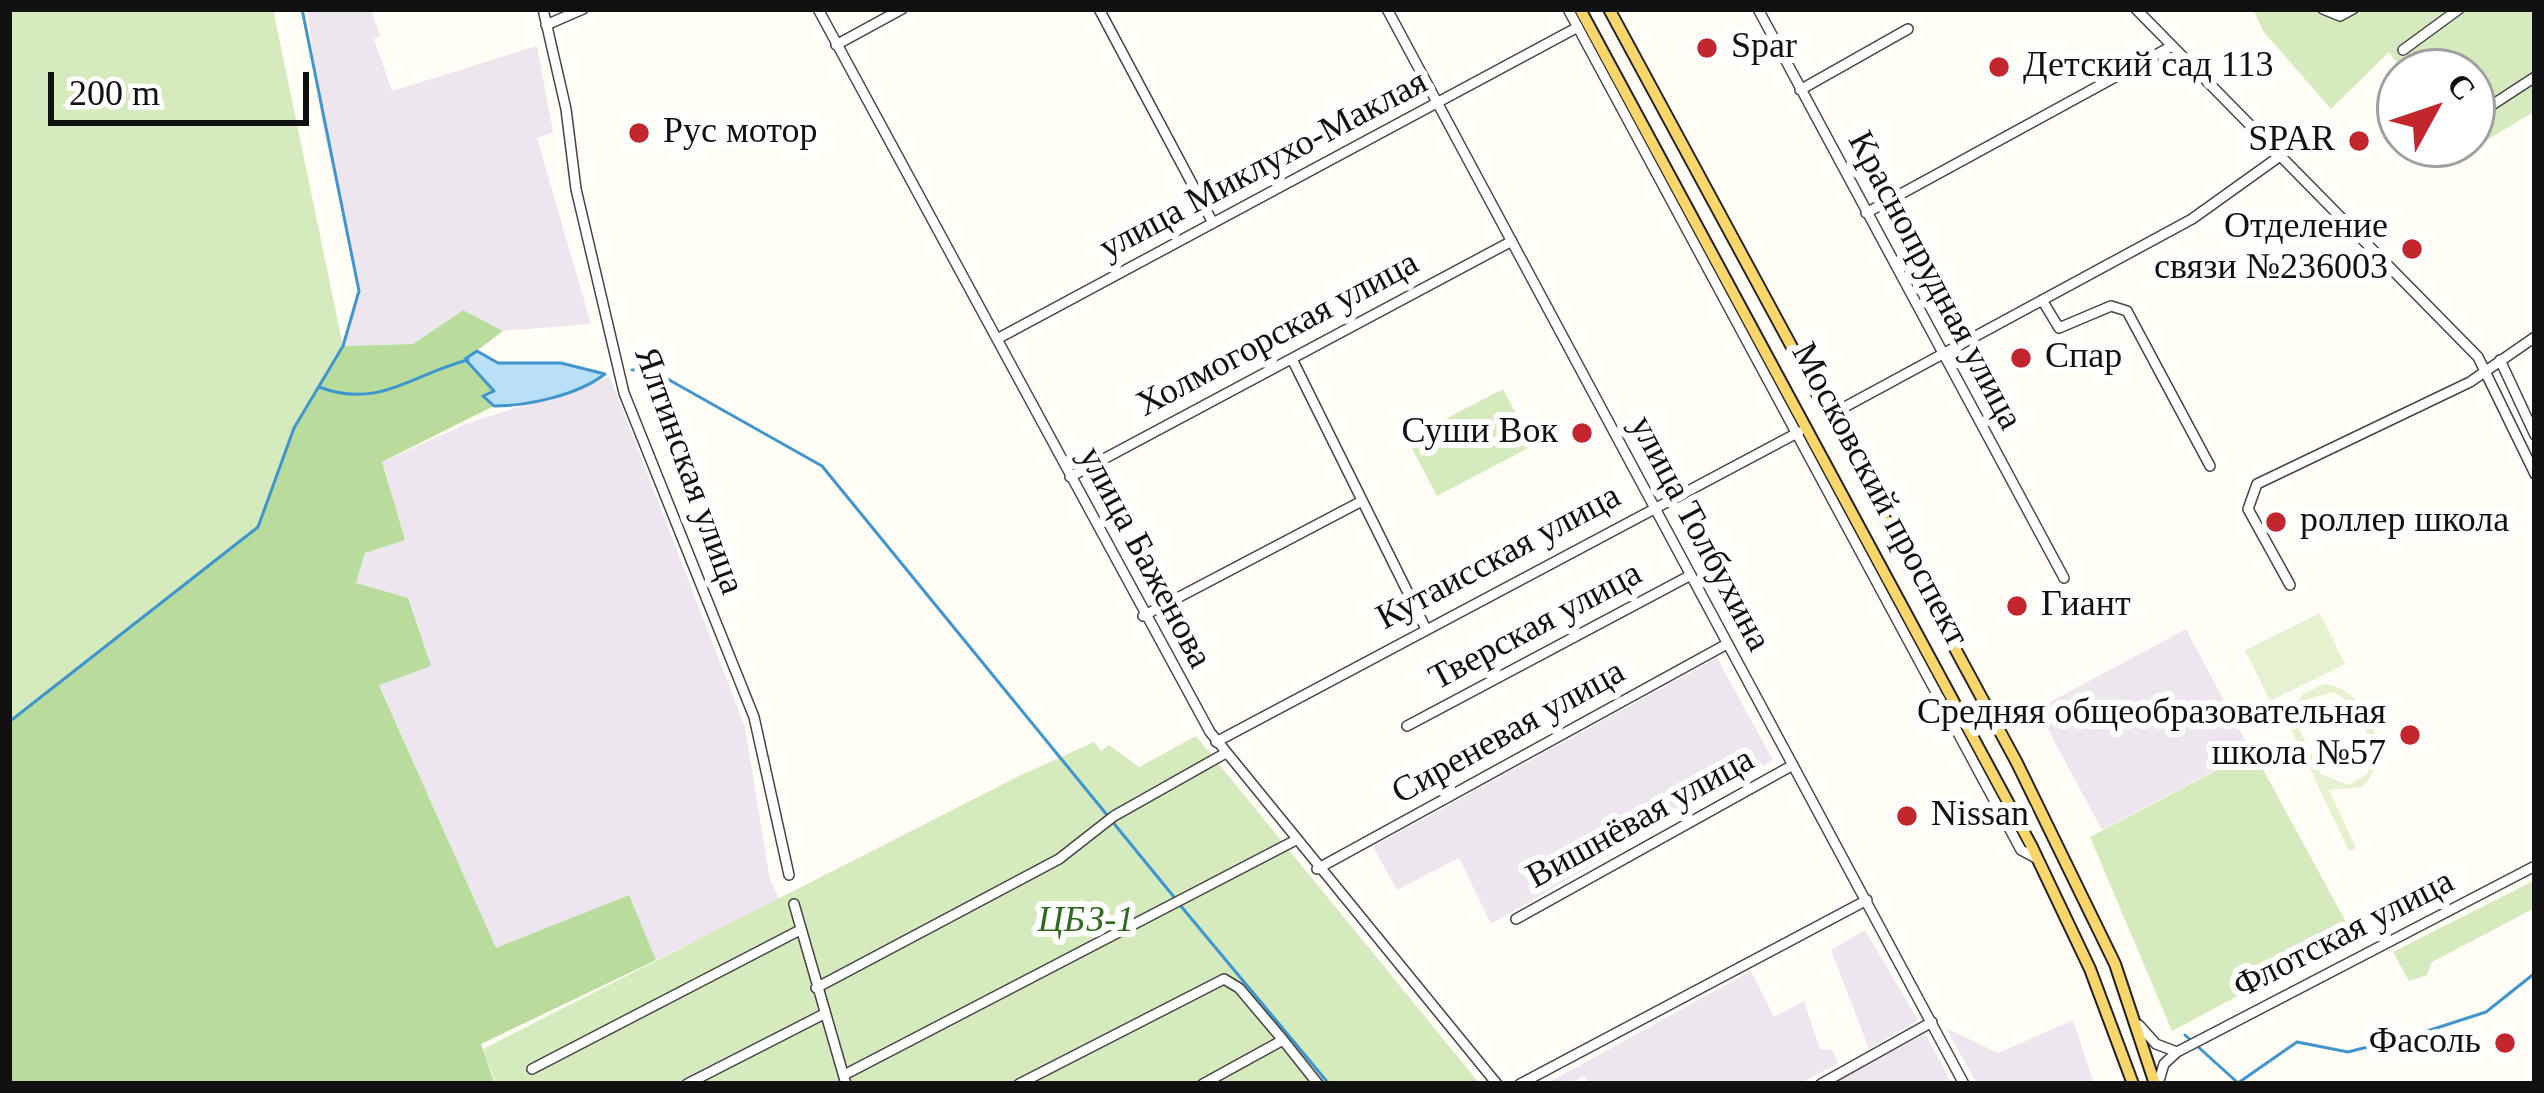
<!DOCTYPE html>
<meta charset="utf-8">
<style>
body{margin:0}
#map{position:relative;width:2544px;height:1093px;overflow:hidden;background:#fffdf5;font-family:"Times New Roman",serif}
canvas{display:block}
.frame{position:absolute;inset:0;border:12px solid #111;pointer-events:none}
.north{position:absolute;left:2376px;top:48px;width:120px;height:120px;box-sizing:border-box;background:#fff;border:3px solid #a0a0a0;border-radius:50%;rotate:50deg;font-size:33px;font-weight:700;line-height:48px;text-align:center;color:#111}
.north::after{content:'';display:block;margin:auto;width:42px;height:54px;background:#c4262e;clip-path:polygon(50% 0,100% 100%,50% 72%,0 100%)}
.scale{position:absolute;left:48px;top:72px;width:261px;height:54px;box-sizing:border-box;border:6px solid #111;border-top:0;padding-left:15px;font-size:36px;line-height:42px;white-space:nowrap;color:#111;-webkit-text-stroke:9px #fff;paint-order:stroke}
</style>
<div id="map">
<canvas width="2544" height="1093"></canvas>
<div class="frame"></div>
<div class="north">С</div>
<div class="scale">200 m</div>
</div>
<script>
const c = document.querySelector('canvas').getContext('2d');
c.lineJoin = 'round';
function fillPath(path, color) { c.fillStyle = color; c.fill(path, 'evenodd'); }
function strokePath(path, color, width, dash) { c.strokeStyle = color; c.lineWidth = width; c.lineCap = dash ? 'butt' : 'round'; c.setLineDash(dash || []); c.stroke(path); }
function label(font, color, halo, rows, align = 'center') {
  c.font = font + ' "Times New Roman",serif'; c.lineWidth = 12; c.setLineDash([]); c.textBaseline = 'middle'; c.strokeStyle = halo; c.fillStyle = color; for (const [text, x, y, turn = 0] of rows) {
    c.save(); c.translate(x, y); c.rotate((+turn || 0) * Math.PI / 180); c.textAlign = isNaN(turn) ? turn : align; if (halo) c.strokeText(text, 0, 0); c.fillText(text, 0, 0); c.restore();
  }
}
fillPath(new Path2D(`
 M 307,9 L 371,9 L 380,36 L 374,39 L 392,91 L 537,46 L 553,132 L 537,138 L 591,324 L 503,331 L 462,310 L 413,344 L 343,346 L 359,291 L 321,118 Z
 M 610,377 L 745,727 L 770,880 L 780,900 L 656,960 L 628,895 L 496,949 L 379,684 L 356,583 L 365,553 L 404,539 L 382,462 L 466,424 Z
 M 2186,629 L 2251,751 L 2102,830 L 2037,709 Z
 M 1717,658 L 1773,760 L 1491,924 L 1459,858 L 1397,890 L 1373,847 Z
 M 1865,930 L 1918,1020 L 1869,1049 L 1831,950 Z
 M 1751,971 L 1774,1017 L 1804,1001 L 1820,1049 L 1832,1050 L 1838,1063 L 1799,1084 L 1590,1084 L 1584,1076 L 1568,1084 L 1546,1084 Z
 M 2073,1020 L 2094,1084 L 1977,1084 L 1946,1028 L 1998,1053 Z
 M 1926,1035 L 1952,1084 L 1832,1084 L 1921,1036 Z`), '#eee6ef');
fillPath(new Path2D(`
 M 9,9 L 273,9 L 343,346 L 294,428 L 258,527 L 9,722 Z
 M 2253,9 L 2535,9 L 2535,111 L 2464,154 L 2457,144 L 2472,144 L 2472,72 L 2404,72 L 2389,52 L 2331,109 L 2263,31 Z
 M 1503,389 L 1532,446 L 1437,496 L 1407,439 Z
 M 1196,736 L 1480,1084 L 496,1084 L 483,1049 L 1021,775 L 1094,742 L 1101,751 L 1109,745 L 1139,767 Z
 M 2253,751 L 2353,935 L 2172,1031 L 2090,837 Z
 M 2535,880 L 2535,908 L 2432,962 L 2427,975 L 2409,981 L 2393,952 Z`), '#d5ebbd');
fillPath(new Path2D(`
 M 463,310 L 503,331 L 466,359 L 494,391 L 484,396 L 494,406 L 382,462 L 405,540 L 365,553 L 356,583 L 408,598 L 431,666 L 379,685 L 496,948 L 629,895 L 656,960 L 481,1044 L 495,1084 L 9,1084 L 9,722 L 258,527 L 294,428 L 343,346 L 413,344 Z`), '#b9dc9c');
fillPath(new Path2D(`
 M 2320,613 L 2345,664 L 2270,701 L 2245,650 Z
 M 2324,684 C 2367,687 2397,758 2362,787 L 2329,790 L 2356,848 L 2349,851 L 2279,704 L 2286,701 L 2292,711 L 2303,694 ZM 2333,692 C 2360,703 2379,748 2367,774 L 2348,785 L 2321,774 L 2298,727 L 2308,699 Z`), '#e6f2cf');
const water = new Path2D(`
 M 477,351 L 498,363 L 561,363 L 605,374 C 578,395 528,406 494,406 L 483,396 L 494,391 L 465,359 Z`);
fillPath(water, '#b9e0f7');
strokePath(water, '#3f96cf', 3);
strokePath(new Path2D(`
 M 632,370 L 648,368 L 822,466 L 1174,897
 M 319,387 C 380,410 414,373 468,360
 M 9,722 L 258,527 L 294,428 L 343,346 L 359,291 L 302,9
 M 1180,905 L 1329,1084
 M 2185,1035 L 2238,1083 L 2297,1042 L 2348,1052 L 2418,1034 L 2486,1012 L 2535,973`), '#3f96cf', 3);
const minor = new Path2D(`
 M 543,9 L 566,109 L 576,189 L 624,393 L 754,717 L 789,875
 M 818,9 L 1210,732 L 1497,1084
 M 1099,9 L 1213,223
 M 1387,9 L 1964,1084
 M 1568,9 L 2021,850 L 2036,858
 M 1758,9 L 2064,578
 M 2136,9 L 2478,357 L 2535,474
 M 2323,9 L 2340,16 L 2353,9
 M 546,25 L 583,9
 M 836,45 L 902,9
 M 2403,50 L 2459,9
 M 1800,90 L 1908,29
 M 2472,118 L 2535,77
 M 1866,213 L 2172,46
 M 2042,300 L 2059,328 L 2111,306 L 2127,311 L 2210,466
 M 997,339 L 1578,27
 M 1292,359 L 1425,627
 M 2500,360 L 2535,435
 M 1830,415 L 2192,219 L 2280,156
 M 1070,477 L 1512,241
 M 2290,585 L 2248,509 L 2257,484 L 2470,382 L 2535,337
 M 1143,616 L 1362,501
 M 1407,726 L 1691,575
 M 1216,742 L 1799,432
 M 1317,869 L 1727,644
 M 794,904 L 846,1084
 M 1516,919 L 1793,765
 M 816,988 L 1059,859 L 1114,816 L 1224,754
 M 2139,1025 L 2156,1044 L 2177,1052
 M 1283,1040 L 1318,1084
 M 532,1069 L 800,930
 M 844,1075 L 1294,841
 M 687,1084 L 824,1014
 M 1019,1084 L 1224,979 L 1239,988 L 1283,1040 L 1203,1084
 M 1520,1084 L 1867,900
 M 1821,1084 L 1932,1022
 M 2158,1084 L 2164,1064 L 2177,1052 L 2535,866`);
const major = new Path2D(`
 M 1580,9 L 2031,845 L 2090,969 L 2133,1084
 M 1609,9 L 2017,763 L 2115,964 L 2155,1084`);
strokePath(minor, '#444', 12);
strokePath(major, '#222', 14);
strokePath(minor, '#fff', 9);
strokePath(major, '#f9d66b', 10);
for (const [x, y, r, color] of [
 [1707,48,12,"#c4262e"],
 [1999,67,12,"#c4262e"],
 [639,133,12,"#c4262e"],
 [2359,141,12,"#c4262e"],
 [2412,249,12,"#c4262e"],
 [2021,358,12,"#c4262e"],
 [1582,433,12,"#c4262e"],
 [2276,522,12,"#c4262e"],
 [2017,606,12,"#c4262e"],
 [2410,735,12,"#c4262e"],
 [1907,816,12,"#c4262e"],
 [2505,1043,12,"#c4262e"]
]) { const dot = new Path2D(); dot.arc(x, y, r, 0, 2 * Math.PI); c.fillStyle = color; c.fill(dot); strokePath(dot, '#fff', 4.5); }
label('36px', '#111', '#fff', [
 ["Spar",1731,48],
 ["Детский сад 113",2023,67],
 ["Рус мотор",663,133],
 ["SPAR",2335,141,"right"],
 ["Отделение",2388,228,"right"],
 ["связи №236003",2388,269,"right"],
 ["Спар",2045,358],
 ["Суши Вок",1558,433,"right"],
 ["роллер школа",2300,522],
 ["Гиант",2041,606],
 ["Средняя общеобразовательная",2386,714,"right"],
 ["школа №57",2386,755,"right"],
 ["Nissan",1931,816],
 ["Фасоль",2481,1043,"right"]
], 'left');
label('36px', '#111', '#fff', [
 ["улица Миклухо-Маклая",1264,166,-28],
 ["Краснопрудная улица",1934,281,62],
 ["Холмогорская улица",1278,335,-28],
 ["Ялтинская улица",688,471,70],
 ["Московский проспект",1879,495,62],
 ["улица Толбухина",1699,534,62],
 ["улица Баженова",1144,558,62],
 ["Кутаисская улица",1499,558,-28],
 ["Тверская улица",1536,627,-28],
 ["Сиреневая улица",1509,733,-29],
 ["Вишнёвая улица",1641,819,-29],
 ["Флотская улица",2344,935,-27]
]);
label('italic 36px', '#2f6b1f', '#fff', [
 ["ЦБЗ-1",1086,922]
]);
</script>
